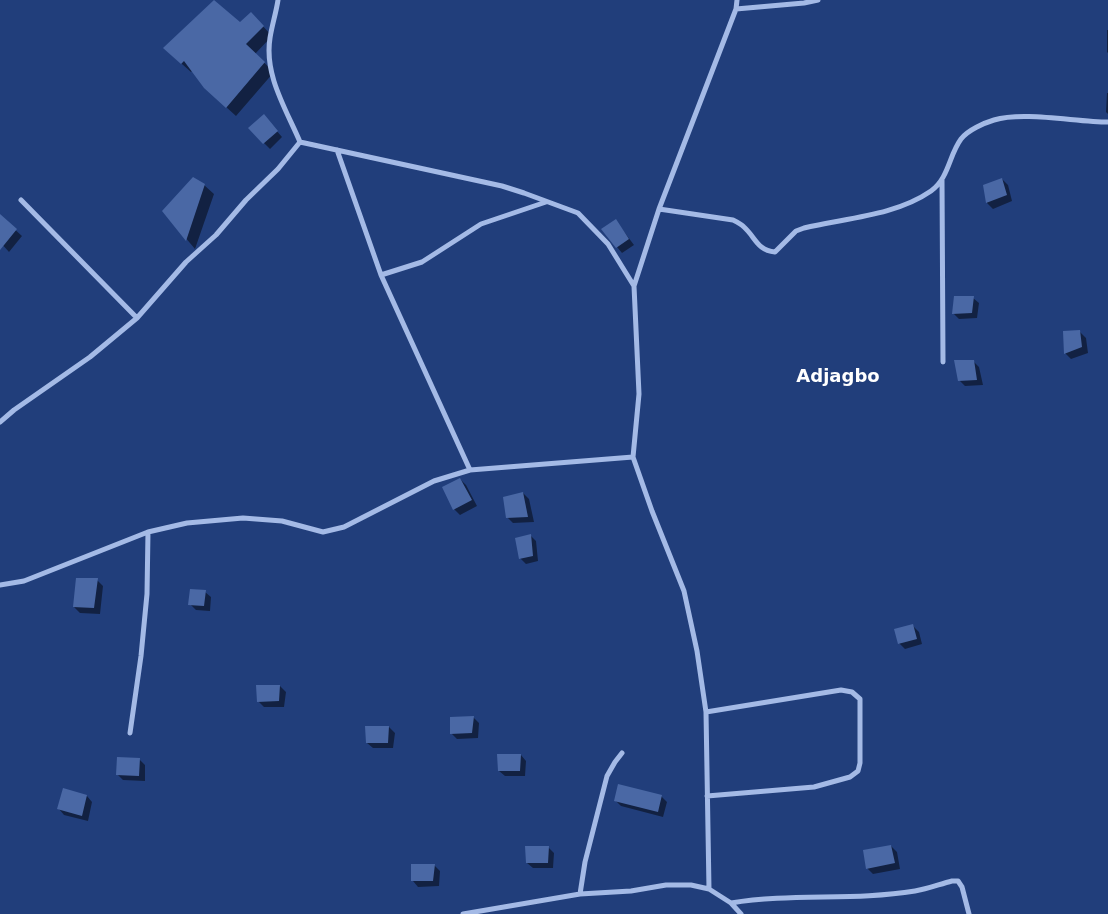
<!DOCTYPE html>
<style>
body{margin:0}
canvas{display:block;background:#213e7b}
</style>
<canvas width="1108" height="914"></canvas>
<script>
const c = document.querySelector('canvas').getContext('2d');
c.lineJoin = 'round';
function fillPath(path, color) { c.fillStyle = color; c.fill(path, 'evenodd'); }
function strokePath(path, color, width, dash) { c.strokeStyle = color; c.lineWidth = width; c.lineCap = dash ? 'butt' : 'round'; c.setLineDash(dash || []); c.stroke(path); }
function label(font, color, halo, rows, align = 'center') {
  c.font = font + ' "DejaVu Sans",sans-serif'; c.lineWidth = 4.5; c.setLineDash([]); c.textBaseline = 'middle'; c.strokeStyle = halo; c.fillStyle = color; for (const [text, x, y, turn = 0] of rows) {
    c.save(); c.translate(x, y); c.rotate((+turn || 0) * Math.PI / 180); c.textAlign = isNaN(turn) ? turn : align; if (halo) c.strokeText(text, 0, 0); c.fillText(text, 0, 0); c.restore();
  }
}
fillPath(new Path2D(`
 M 260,23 L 272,36 L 255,54 L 274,72 L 236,116 L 215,97 L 192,71 L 191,72 L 174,57 L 240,24 Z
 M 1107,30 L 1108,30 L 1108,53 L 1107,52 Z
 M 1107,93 L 1108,93 L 1108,114 L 1106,112 Z
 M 269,122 L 282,137 L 270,149 L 249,128 Z
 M 1002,179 L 1008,185 L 1012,201 L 993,209 L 987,203 L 985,186 Z
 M 204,185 L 214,194 L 195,249 L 163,211 Z
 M 0,216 L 22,236 L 9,252 L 0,242 Z
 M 616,221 L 634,245 L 622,253 L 617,247 Z
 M 973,298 L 979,303 L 977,318 L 959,319 L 953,313 Z
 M 1064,332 L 1080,332 L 1086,338 L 1088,353 L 1071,359 L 1065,353 Z
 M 973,361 L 979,367 L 983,385 L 965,386 L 959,380 Z
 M 460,479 L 466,485 L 477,506 L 460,515 L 454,509 Z
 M 523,493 L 529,499 L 534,522 L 513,523 L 507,517 Z
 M 531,536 L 536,541 L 538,561 L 526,564 L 520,558 Z
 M 97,580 L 103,586 L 100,614 L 80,613 L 74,607 Z
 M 205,592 L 211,597 L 210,611 L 196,610 L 190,604 Z
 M 913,626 L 919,632 L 922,644 L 905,649 L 899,643 Z
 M 280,686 L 286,692 L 284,707 L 264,707 L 258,701 Z
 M 473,717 L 479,723 L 478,738 L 457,739 L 451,733 Z
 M 389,727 L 395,733 L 393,748 L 373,748 L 367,743 Z
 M 521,755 L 526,761 L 525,776 L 505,776 L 499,771 Z
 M 139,759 L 145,765 L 145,781 L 123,780 L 117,774 Z
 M 87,796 L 92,802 L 88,821 L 64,815 L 59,809 Z
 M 661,796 L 667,802 L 663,817 L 621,806 L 615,800 Z
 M 891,846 L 897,852 L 900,869 L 873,874 L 867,868 Z
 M 548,847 L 554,853 L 553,868 L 533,868 L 527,863 Z
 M 434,865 L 440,871 L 439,886 L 418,887 L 413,881 Z`), '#0007');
fillPath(new Path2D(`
 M 214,0 L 240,22 L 251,12 L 264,26 L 246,44 L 265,62 L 226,108 L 204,88 L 184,61 L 181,64 L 163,48 Z
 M 264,114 L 278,131 L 263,144 L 248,128 Z
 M 193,177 L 205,184 L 186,241 L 162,211 Z
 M 1002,178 L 1007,195 L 986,203 L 983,185 Z
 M 0,214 L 17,229 L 0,250 Z
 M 616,219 L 629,239 L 616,248 L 601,229 Z
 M 954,296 L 974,296 L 972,313 L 952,314 Z
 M 1080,330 L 1082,347 L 1064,354 L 1063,331 Z
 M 954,360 L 974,360 L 977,380 L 958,381 Z
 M 460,478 L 472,500 L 453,510 L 442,487 Z
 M 523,492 L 528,517 L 506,518 L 503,497 Z
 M 531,534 L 533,556 L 519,559 L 515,538 Z
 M 76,578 L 98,578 L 94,608 L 73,607 Z
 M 190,589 L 206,590 L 204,606 L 188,605 Z
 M 913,624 L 917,639 L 898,644 L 894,629 Z
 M 256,685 L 280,685 L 279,701 L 257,702 Z
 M 474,716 L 472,733 L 450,734 L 450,717 Z
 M 365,726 L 389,726 L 388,743 L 366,743 Z
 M 497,754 L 521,754 L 520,771 L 498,771 Z
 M 117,757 L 140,758 L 139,776 L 116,775 Z
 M 618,784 L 662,795 L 658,812 L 614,801 Z
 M 63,788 L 87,795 L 82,816 L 57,809 Z
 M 891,845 L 895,863 L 866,869 L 863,850 Z
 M 525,846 L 549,846 L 548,863 L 526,863 Z
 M 411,864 L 435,864 L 433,881 L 411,881 Z`), '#4a68a5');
strokePath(new Path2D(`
 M 278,0 C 276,13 272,25 270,38 C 264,75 286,109 300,142 L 502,186 L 524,193 L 578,213 L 608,244 L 634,286 L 639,394 L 633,457 L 652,511 L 684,591 L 697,651 L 706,712 L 709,889
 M 736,9 L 804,3 L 818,0
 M 337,150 L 381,275 L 470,470
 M 942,180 L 943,362
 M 21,200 L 137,318
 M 659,209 L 733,220 C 737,222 741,224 744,227 C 756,238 757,250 775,252 L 796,231 L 804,228 C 845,218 895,216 931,191 C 949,178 949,155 961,139 C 968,130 984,123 994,120 C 1023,111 1076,122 1108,122
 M 381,275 L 422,262 L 481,224 L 546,202
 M 634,286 L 659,209 L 736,9 L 737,0
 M 0,422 L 14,410 L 90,357 L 137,318 L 186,262 L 216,235 L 246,200 L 278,169 L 300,142
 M 0,585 L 24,581 L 148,532 L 187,523 L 243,518 L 282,521 L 323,532 L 344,527 L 434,481 L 470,470 L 633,457
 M 706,712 L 841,690 L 852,692 L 860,699 L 860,763 L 858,771 L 850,777 L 814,787 L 707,796
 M 130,733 L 141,656 L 147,594 L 148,532
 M 580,894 L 585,862 L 607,776 L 615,762 L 622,753
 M 731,903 C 792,893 854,901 915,891 C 928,889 940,884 952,881 L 958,881 L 962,887 L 969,914
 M 463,914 L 580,894 L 631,891 L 666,885 L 691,885 L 709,889 L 731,903 L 741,914`), '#a4bae6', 5);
label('bold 18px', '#fff', '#213e7b', [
 ["Adjagbo",838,377]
]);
</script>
